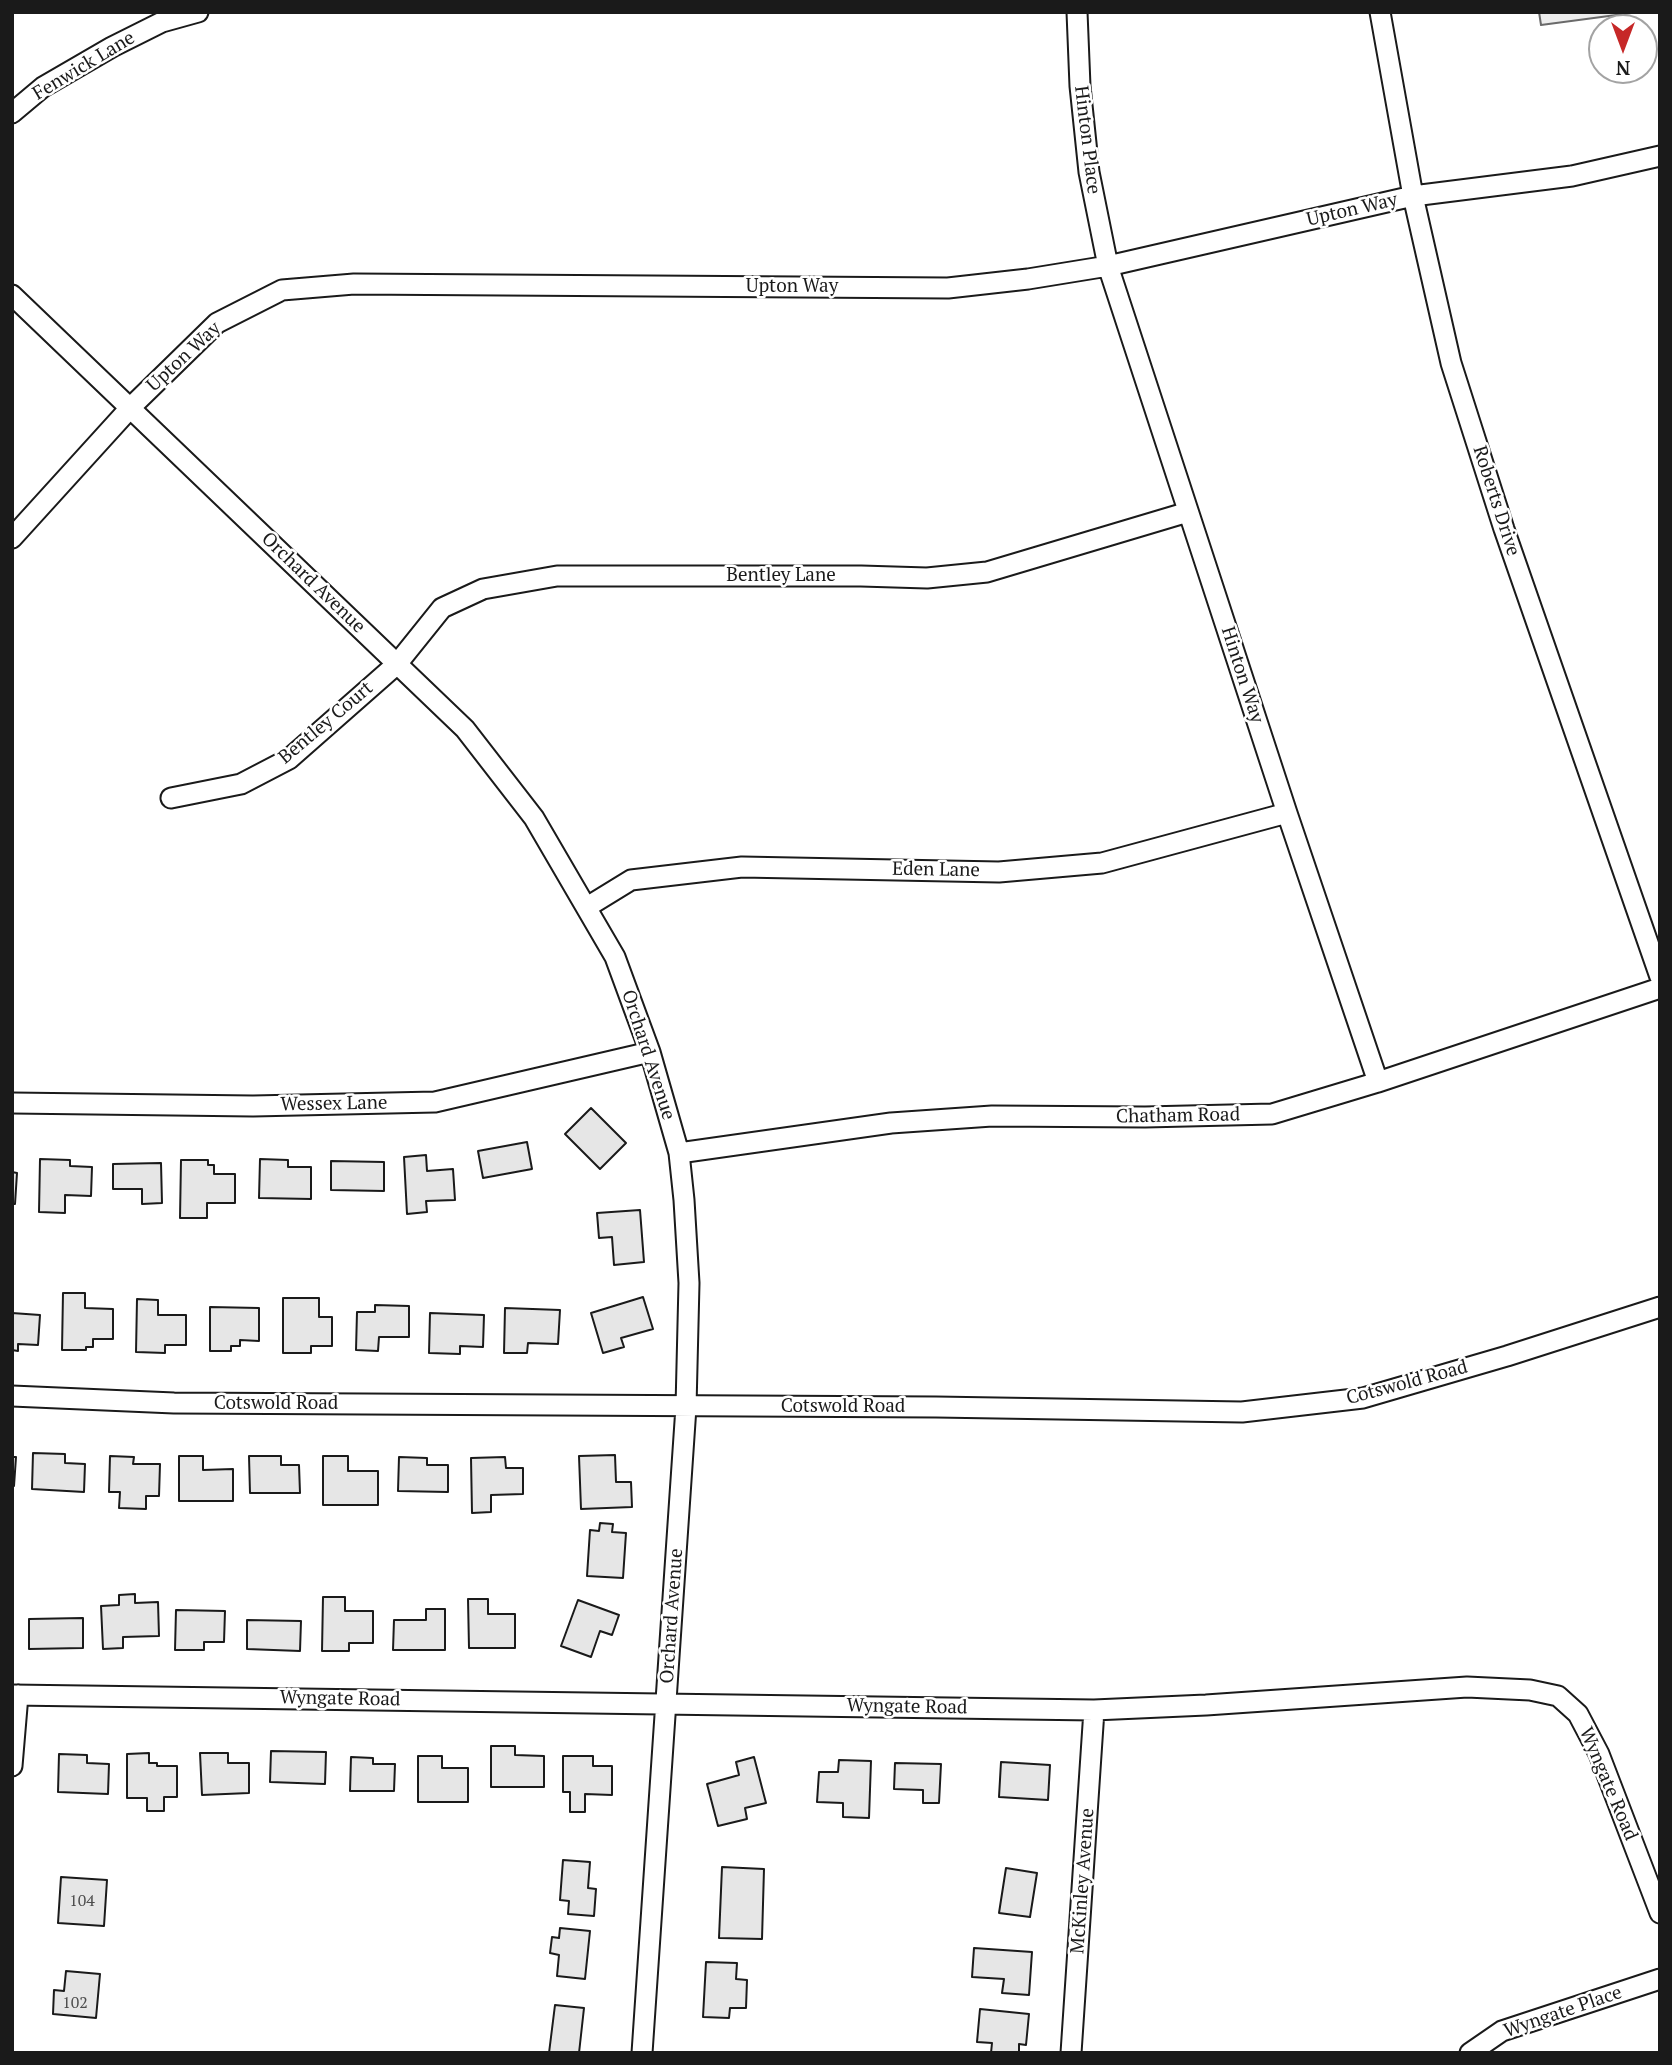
<!DOCTYPE html>
<style>
body{margin:0}
#map{position:relative;width:1672px;height:2065px;overflow:hidden;background:#fff;font-family:"PT Serif",serif}
canvas{display:block}
.frame{position:absolute;inset:0;border:14px solid #1a1a1a;pointer-events:none}
.north{position:absolute;left:1588px;top:14px;width:70px;height:70px;box-sizing:border-box;background:#fff;border:2px solid #a3a3a3;border-radius:50%;rotate:180deg;font-size:19px;font-weight:700;line-height:28px;text-align:center;color:#1a1a1a}
.north::after{content:'';display:block;margin:auto;width:24px;height:32px;background:#c62828;clip-path:polygon(50% 0,100% 100%,50% 72%,0 100%)}
</style>
<div id="map">
<canvas width="1672" height="2065"></canvas>
<div class="frame"></div>
<div class="north">N</div>
</div>
<script>
const c = document.querySelector('canvas').getContext('2d');
c.lineJoin = 'round';
function fillPath(path, color) { c.fillStyle = color; c.fill(path, 'evenodd'); }
function strokePath(path, color, width, dash) { c.strokeStyle = color; c.lineWidth = width; c.lineCap = dash ? 'butt' : 'round'; c.setLineDash(dash || []); c.stroke(path); }
function label(font, color, halo, rows, align = 'center') {
  c.font = font + ' "PT Serif",serif'; c.lineWidth = 5; c.setLineDash([]); c.textBaseline = 'middle'; c.strokeStyle = halo; c.fillStyle = color; for (const [text, x, y, turn = 0] of rows) {
    c.save(); c.translate(x, y); c.rotate((+turn || 0) * Math.PI / 180); c.textAlign = isNaN(turn) ? turn : align; if (halo) c.strokeText(text, 0, 0); c.fillText(text, 0, 0); c.restore();
  }
}
const built = new Path2D(`
 M 1539,12 L 1639,12 L 1541,25 Z`);
fillPath(built, '#ededed');
strokePath(built, '#6a6a6a', 2);
const building = new Path2D(`
 M 591,1108 L 626,1143 L 600,1169 L 565,1134 Z
 M 527,1142 L 532,1169 L 483,1178 L 478,1151 Z
 M 426,1155 L 427,1171 L 453,1169 L 455,1200 L 426,1201 L 427,1212 L 407,1214 L 404,1157 Z
 M 40,1159 L 70,1160 L 70,1166 L 92,1167 L 91,1196 L 65,1195 L 65,1213 L 39,1212 Z
 M 260,1159 L 288,1160 L 288,1167 L 311,1167 L 311,1199 L 259,1198 Z
 M 181,1160 L 208,1160 L 208,1165 L 214,1165 L 214,1174 L 235,1174 L 235,1203 L 207,1203 L 207,1218 L 180,1218 Z
 M 331,1161 L 384,1162 L 384,1191 L 331,1190 Z
 M 161,1163 L 162,1203 L 142,1204 L 142,1189 L 113,1189 L 113,1164 Z
 M 12,1172 L 17,1173 L 15,1204 L 12,1204 Z
 M 640,1210 L 644,1262 L 614,1265 L 612,1237 L 599,1238 L 597,1213 Z
 M 63,1293 L 85,1293 L 85,1308 L 113,1309 L 113,1339 L 93,1339 L 93,1347 L 86,1347 L 86,1350 L 62,1350 Z
 M 643,1297 L 653,1329 L 621,1338 L 624,1347 L 603,1353 L 591,1313 Z
 M 283,1298 L 319,1298 L 319,1317 L 332,1317 L 332,1346 L 311,1346 L 311,1353 L 283,1353 Z
 M 137,1299 L 158,1300 L 158,1315 L 186,1315 L 186,1345 L 165,1345 L 165,1353 L 136,1352 Z
 M 375,1305 L 409,1306 L 409,1337 L 379,1337 L 378,1351 L 356,1350 L 357,1312 L 375,1312 Z
 M 210,1307 L 259,1308 L 259,1341 L 240,1340 L 240,1346 L 231,1346 L 231,1351 L 210,1351 Z
 M 505,1308 L 560,1310 L 558,1344 L 528,1343 L 527,1353 L 504,1353 Z
 M 12,1313 L 40,1315 L 38,1345 L 18,1344 L 18,1351 L 12,1350 Z
 M 430,1313 L 484,1315 L 483,1347 L 460,1346 L 460,1354 L 429,1353 Z
 M 33,1453 L 65,1454 L 65,1463 L 85,1464 L 84,1492 L 32,1489 Z
 M 615,1455 L 616,1482 L 631,1482 L 632,1507 L 581,1509 L 579,1456 Z
 M 110,1456 L 134,1457 L 133,1464 L 160,1464 L 159,1496 L 146,1496 L 146,1509 L 119,1508 L 120,1492 L 109,1492 Z
 M 179,1456 L 203,1456 L 203,1470 L 233,1469 L 233,1501 L 179,1501 Z
 M 249,1456 L 281,1456 L 281,1465 L 299,1465 L 300,1493 L 250,1493 Z
 M 323,1456 L 348,1456 L 348,1471 L 378,1471 L 378,1505 L 323,1505 Z
 M 12,1457 L 16,1457 L 14,1486 L 12,1486 Z
 M 399,1457 L 427,1458 L 427,1465 L 448,1465 L 448,1492 L 398,1491 Z
 M 505,1457 L 506,1468 L 523,1468 L 523,1494 L 491,1495 L 491,1512 L 472,1513 L 471,1458 Z
 M 600,1523 L 613,1524 L 612,1532 L 626,1533 L 623,1578 L 587,1576 L 590,1530 L 599,1531 Z
 M 135,1594 L 135,1603 L 158,1602 L 159,1636 L 123,1637 L 123,1648 L 103,1649 L 101,1606 L 119,1605 L 119,1595 Z
 M 323,1597 L 345,1597 L 345,1611 L 373,1611 L 373,1643 L 349,1643 L 349,1651 L 322,1651 Z
 M 468,1599 L 488,1599 L 488,1614 L 515,1614 L 515,1648 L 469,1648 Z
 M 578,1600 L 619,1615 L 612,1635 L 600,1631 L 591,1657 L 561,1646 Z
 M 426,1609 L 445,1609 L 445,1650 L 393,1650 L 394,1620 L 426,1620 Z
 M 176,1610 L 225,1611 L 224,1642 L 204,1642 L 204,1650 L 175,1650 Z
 M 83,1618 L 83,1648 L 29,1649 L 29,1619 Z
 M 247,1620 L 301,1621 L 300,1651 L 247,1649 Z
 M 491,1746 L 515,1746 L 515,1755 L 544,1756 L 544,1787 L 491,1787 Z
 M 271,1751 L 326,1752 L 325,1784 L 270,1782 Z
 M 149,1753 L 149,1763 L 157,1763 L 157,1766 L 177,1766 L 177,1797 L 164,1797 L 164,1811 L 147,1811 L 147,1798 L 127,1798 L 127,1754 Z
 M 200,1753 L 228,1753 L 228,1763 L 249,1763 L 249,1793 L 202,1795 Z
 M 59,1754 L 87,1755 L 87,1763 L 109,1764 L 108,1794 L 58,1792 Z
 M 418,1756 L 442,1756 L 442,1768 L 468,1768 L 468,1802 L 418,1802 Z
 M 563,1756 L 593,1756 L 593,1766 L 612,1766 L 612,1795 L 585,1794 L 585,1812 L 570,1812 L 570,1792 L 563,1792 Z
 M 351,1757 L 373,1758 L 373,1764 L 395,1764 L 394,1791 L 350,1791 Z
 M 754,1757 L 766,1803 L 745,1808 L 747,1819 L 718,1826 L 707,1784 L 739,1775 L 736,1762 Z
 M 839,1760 L 871,1761 L 869,1818 L 843,1817 L 843,1803 L 817,1802 L 819,1772 L 838,1772 Z
 M 1001,1762 L 1050,1765 L 1048,1800 L 999,1797 Z
 M 895,1763 L 941,1764 L 939,1803 L 923,1803 L 923,1790 L 894,1789 Z
 M 563,1860 L 590,1862 L 588,1888 L 596,1889 L 594,1916 L 568,1914 L 569,1901 L 560,1900 Z
 M 722,1867 L 764,1869 L 762,1939 L 719,1938 Z
 M 1006,1868 L 1037,1873 L 1030,1917 L 999,1913 Z
 M 61,1877 L 107,1880 L 104,1926 L 58,1923 Z
 M 560,1928 L 590,1931 L 585,1979 L 557,1976 L 559,1955 L 550,1953 L 552,1937 L 559,1938 Z
 M 974,1948 L 1032,1952 L 1029,1995 L 1002,1993 L 1004,1979 L 972,1977 Z
 M 706,1962 L 737,1963 L 736,1979 L 747,1980 L 746,2008 L 730,2008 L 729,2018 L 703,2017 Z
 M 66,1971 L 100,1974 L 96,2018 L 53,2014 L 54,1990 L 64,1991 Z
 M 555,2005 L 584,2008 L 579,2053 L 549,2053 Z
 M 980,2009 L 1029,2014 L 1026,2045 L 1019,2044 L 1019,2053 L 991,2053 L 992,2043 L 977,2042 Z`);
fillPath(building, '#e6e6e6');
strokePath(building, '#1a1a1a', 2);
const minor = new Path2D(`
 M 1077,12 L 1080,86 L 1089,172 L 1108,266 L 1287,813 L 1378,1082
 M 1380,12 L 1413,196 L 1451,363 L 1504,529 L 1660,977
 M 12,113 L 43,87 L 112,47 L 162,22 L 198,12
 M 12,295 L 465,729 L 534,818 L 615,957 L 650,1052 L 679,1153 L 684,1200 L 689,1283 L 686,1407 L 642,2053
 M 12,538 L 131,407 L 217,323 L 282,290 L 354,284 L 948,288 L 1028,279 L 1108,266 L 1413,196 L 1572,176 L 1660,156
 M 171,798 L 241,784 L 289,759 L 397,664 L 442,608 L 483,589 L 557,576 L 861,576 L 927,578 L 987,572 L 1188,512
 M 587,907 L 631,880 L 742,867 L 999,872 L 1102,863 L 1287,813
 M 12,1103 L 253,1106 L 435,1102 L 650,1052
 M 679,1153 L 891,1123 L 992,1116 L 1145,1117 L 1272,1114 L 1378,1082 L 1660,988
 M 12,1396 L 174,1403 L 936,1407 L 1242,1412 L 1363,1398 L 1507,1356 L 1660,1307
 M 12,1695 L 1094,1710 L 1206,1705 L 1467,1687 L 1530,1690 L 1558,1696 L 1578,1714 L 1599,1754 L 1660,1913
 M 12,1766 L 18,1695
 M 1071,2053 L 1094,1710
 M 1470,2053 L 1502,2031 L 1660,1979`);
strokePath(minor, '#1a1a1a', 23);
strokePath(minor, '#fff', 19);
label('16px', '#4d4d4d', null, [
 ["104",82,1901],
 ["102",75,2003]
]);
label('19px', '#1a1a1a', '#fff', [
 ["Fenwick Lane",84,66,-31],
 ["Hinton Place",1087,140,83],
 ["Upton Way",1352,210,-13],
 ["Upton Way",792,287],
 ["Upton Way",184,357,-43],
 ["Roberts Drive",1496,501,72],
 ["Bentley Lane",781,576],
 ["Orchard Avenue",313,583,44],
 ["Hinton Way",1242,675,72],
 ["Bentley Court",326,723,-40],
 ["Eden Lane",936,870,1],
 ["Orchard Avenue",648,1055,72],
 ["Wessex Lane",334,1104,-1],
 ["Chatham Road",1178,1116,-1],
 ["Cotswold Road",1407,1383,-15],
 ["Cotswold Road",276,1404],
 ["Cotswold Road",843,1407],
 ["Orchard Avenue",672,1616,-86],
 ["Wyngate Road",340,1699,1],
 ["Wyngate Road",907,1707,1],
 ["Wyngate Road",1608,1784,67],
 ["McKinley Avenue",1083,1881,-86],
 ["Wyngate Place",1563,2012,-19]
]);
</script>
